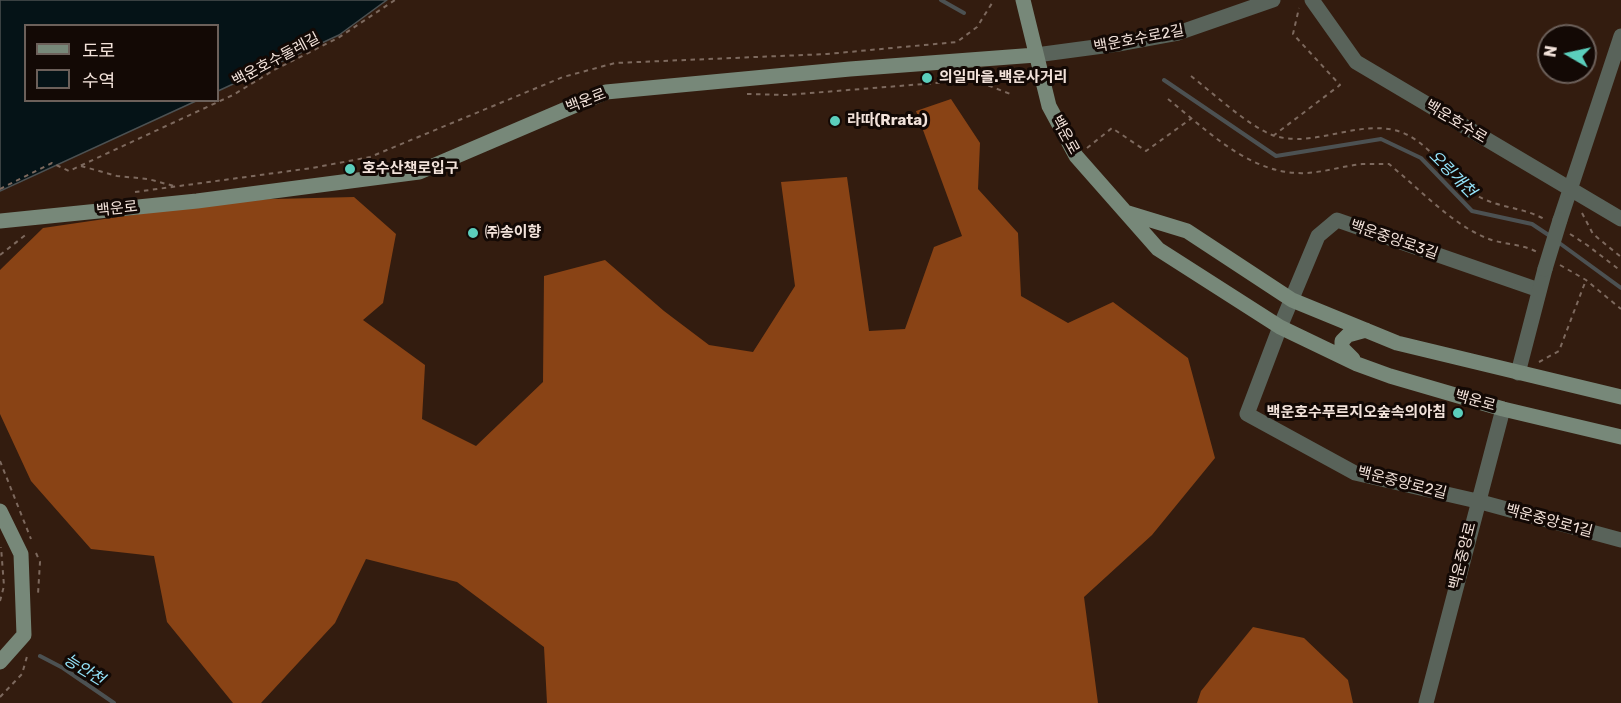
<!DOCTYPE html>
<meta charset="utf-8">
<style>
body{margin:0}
#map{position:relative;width:1621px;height:703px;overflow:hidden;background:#331c0f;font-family:Rubik,"Noto Sans KR",sans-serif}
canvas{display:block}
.legend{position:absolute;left:24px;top:24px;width:195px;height:78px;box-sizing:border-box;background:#130905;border:2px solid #6c605a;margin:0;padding:8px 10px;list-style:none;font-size:18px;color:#f2e2da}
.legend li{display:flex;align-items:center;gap:12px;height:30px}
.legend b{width:30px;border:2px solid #6c605a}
.north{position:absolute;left:1537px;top:24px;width:60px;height:60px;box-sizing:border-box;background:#130905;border:2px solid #6c605a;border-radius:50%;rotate:279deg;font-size:16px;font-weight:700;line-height:24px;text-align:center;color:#f2e2da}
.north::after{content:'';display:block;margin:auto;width:21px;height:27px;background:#5bcebc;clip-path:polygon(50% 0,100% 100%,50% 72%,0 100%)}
</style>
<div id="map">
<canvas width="1621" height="703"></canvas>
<ul class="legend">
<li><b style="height:8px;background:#778879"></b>도로</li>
<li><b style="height:16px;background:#051317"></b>수역</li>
</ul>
<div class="north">N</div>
</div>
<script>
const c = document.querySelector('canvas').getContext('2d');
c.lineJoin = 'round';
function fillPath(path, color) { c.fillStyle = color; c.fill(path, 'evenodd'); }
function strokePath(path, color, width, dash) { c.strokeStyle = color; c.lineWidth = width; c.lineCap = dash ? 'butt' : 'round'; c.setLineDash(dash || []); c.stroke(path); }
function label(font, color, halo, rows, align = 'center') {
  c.font = font + ' Rubik,"Noto Sans KR",sans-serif'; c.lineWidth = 6; c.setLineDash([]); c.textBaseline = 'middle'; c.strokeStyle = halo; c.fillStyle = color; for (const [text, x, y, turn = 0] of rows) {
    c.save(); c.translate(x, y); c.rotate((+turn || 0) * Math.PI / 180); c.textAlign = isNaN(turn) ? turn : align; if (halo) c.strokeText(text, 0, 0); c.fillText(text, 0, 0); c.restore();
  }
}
fillPath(new Path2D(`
 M 951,99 L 980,143 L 978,189 L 1018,233 L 1021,296 L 1068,323 L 1113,302 L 1188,358 L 1215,458 L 1152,535 L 1084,597 L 1098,703 L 547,703 L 544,647 L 457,582 L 366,559 L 335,623 L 261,703 L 233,703 L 167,622 L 154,556 L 91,549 L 31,481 L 0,414 L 0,270 L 43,228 L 234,200 L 354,197 L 396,234 L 383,303 L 363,320 L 425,365 L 422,419 L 476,446 L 543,382 L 544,276 L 605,260 L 664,311 L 709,345 L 753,352 L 795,286 L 781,182 L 847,177 L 869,331 L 905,329 L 934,247 L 962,236 L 916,111 Z
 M 1253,627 L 1304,638 L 1348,680 L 1353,703 L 1197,703 L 1201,691 Z`), '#894315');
const water = new Path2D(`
 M 0,0 L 387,0 L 339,35 L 218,91 L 218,26 L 26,26 L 26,100 L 196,101 L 0,191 Z`);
fillPath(water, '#051317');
strokePath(water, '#4c5152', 1.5);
strokePath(new Path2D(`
 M 941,0 L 964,13
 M 1164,80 L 1276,156 L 1381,139 L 1421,158 L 1472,211 L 1532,224 L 1550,236
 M 1558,242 L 1621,288
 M 40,656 L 63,668 L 114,703`), '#4c5152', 4);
strokePath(new Path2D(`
 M 1191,76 C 1214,94 1246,124 1272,135 C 1279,138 1292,139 1299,139 C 1331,138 1363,123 1394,130 C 1427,137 1449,178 1476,195 C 1497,208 1523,207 1544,219
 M 747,94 L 786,95 L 974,80 L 1013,95
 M 1168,99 C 1208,131 1251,176 1307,173 C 1325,172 1343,166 1362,164 C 1371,164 1380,164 1389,164 C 1417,187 1451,223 1484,237 C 1501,245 1521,243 1537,252
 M 1273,136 L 1340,85 L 1293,34 L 1299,8
 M 1087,148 L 1112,128 L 1146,151 L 1192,118
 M 81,166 L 117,176 L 148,179 L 174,186
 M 0,189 L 52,163 L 69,171 L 233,95 L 274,70 L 338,38 L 395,0
 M 135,192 L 312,168 L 370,157 L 563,77 L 615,63 L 827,54 L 957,42 L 977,27 L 994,0
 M 1582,213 L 1593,234 L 1621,257
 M 1570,234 L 1587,245 L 1621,271
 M 0,255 L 28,233
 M 1560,265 L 1586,280 L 1621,309
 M 1539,362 L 1559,351 L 1586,280
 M 0,461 L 31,539
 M 36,553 L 40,562 L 38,594
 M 0,601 L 4,586 L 1,547
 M 0,697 L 22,674 L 28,653`), '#7d695e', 2, [4.5, 4.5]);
strokePath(new Path2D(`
 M 1539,290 L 1337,220 L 1318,236 L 1280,327 L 1247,414 L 1355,473 L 1477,501 L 1621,540
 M 1426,703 L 1503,409`), '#59635a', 15);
strokePath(new Path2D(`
 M 1312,0 L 1356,62 L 1621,219
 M 1036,55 L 1118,44 L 1178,33 L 1273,0
 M 1560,220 L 1621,36
 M 1518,373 L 1545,269`), '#59635a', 15);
strokePath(new Path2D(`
 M 1023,0 L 1049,106 L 1076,156 L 1158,249 L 1280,327 L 1357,364 L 1390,376 L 1503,409 L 1621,437
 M 1128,213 L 1187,231 L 1292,300 L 1397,343 L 1621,397
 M 0,221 L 197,201 L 419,172 L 606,92 L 850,69 L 1036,55
 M 1353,359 L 1342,348 L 1342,341 L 1348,335 L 1366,330
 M 0,511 L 21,554 L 24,635 L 0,662`), '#778879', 15);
strokePath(new Path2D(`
 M 1545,269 L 1560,220`), '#59635a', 15);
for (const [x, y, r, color] of [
 [927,78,6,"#5bcebc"],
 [835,121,6,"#5bcebc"],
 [350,169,6,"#5bcebc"],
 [473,233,6,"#5bcebc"],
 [1458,413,6,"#5bcebc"]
]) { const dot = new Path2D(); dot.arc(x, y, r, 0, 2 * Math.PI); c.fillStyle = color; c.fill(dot); strokePath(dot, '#130905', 2); }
label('15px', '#f2e2da', '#130905', [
 ["백운호수로2길",1139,39,-11],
 ["백운호수둘레길",276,60,-28],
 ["백운로",586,101,-21],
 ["백운호수로",1456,122,31],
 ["백운로",1065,135,61],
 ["백운로",117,209,-6],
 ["백운중앙로3길",1394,240,19],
 ["백운로",1475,401,16],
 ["백운중앙로2길",1402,483,14],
 ["백운중앙로1길",1549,521,15],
 ["백운중앙로",1463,556,-76]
]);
label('bold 15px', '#f2e2da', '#130905', [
 ["의일마을.백운사거리",939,78],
 ["라따(Rrata)",847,121],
 ["호수산책로입구",362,169],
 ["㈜송이향",485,233],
 ["백운호수푸르지오숲속의아침",1446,413,"right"]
], 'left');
label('italic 16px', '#95e5fc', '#130905', [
 ["오링개천",1452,174,45],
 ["능안천",84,670,32]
]);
</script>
